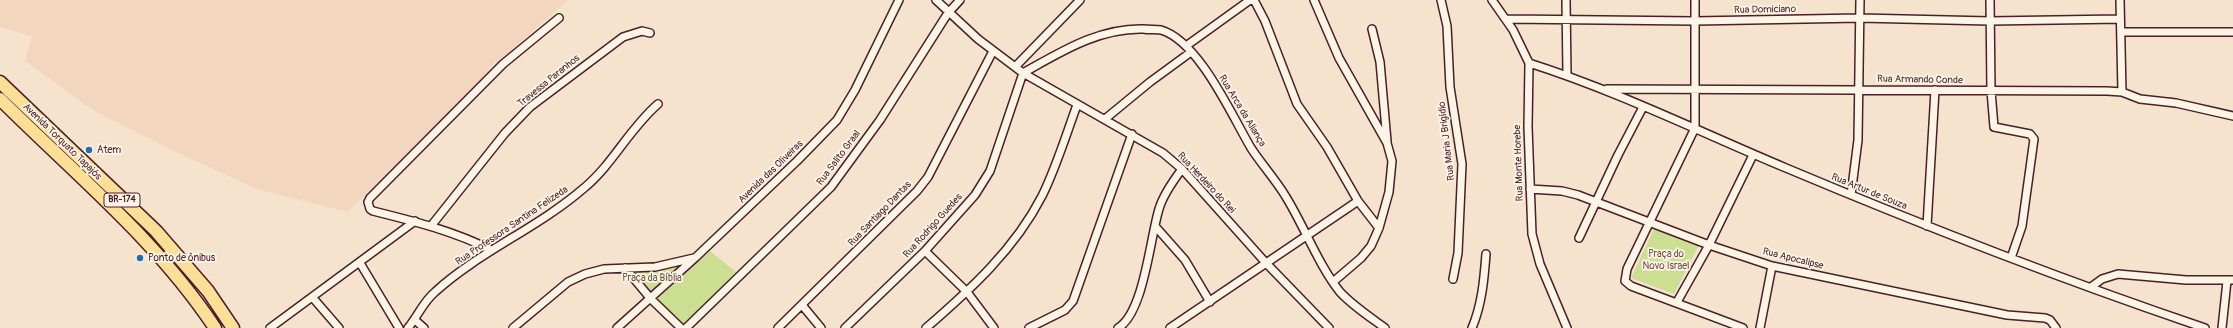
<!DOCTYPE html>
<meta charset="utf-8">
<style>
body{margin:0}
canvas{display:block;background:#f6e3ce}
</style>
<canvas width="2233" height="328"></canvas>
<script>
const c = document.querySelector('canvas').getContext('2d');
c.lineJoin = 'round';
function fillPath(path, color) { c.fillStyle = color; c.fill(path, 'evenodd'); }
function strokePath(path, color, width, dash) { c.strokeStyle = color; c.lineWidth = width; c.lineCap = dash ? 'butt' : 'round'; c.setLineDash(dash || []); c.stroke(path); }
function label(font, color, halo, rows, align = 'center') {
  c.font = font + ' Pangolin,sans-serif'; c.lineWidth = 3.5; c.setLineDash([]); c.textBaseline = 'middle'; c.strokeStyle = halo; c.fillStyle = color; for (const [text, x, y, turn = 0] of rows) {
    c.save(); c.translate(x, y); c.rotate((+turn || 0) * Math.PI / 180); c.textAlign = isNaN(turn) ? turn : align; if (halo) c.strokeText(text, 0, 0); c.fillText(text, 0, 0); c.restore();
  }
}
fillPath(new Path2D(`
 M 0,0 L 568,0 L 497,63 L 496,61 L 447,119 L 347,212 L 257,189 L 174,151 L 93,110 L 25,61 L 32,36 L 0,27 Z`), '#f2d6be');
fillPath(new Path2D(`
 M 1655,227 L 1699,245 L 1674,294 L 1631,278 Z
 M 710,251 L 736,272 L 683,325 L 657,299 Z
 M 690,260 L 651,294 L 633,271 Z`), '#cbde92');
const minor = new Path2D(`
 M 936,0 L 978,39 L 1023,73 L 1163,153 L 1182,169 L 1266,263 L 1329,328
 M 1254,0 L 1265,21 L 1297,104 L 1327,147 L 1358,201 L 1379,228
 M 1314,0 L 1339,58 L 1387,143 L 1392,161 L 1389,192 L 1379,228 L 1371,246 L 1361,258 L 1333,282
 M 1441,0 L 1447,26 L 1450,87 L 1462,164 L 1458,253 L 1453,279
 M 1492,0 L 1513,30 L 1529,63 L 1528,127 L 1532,234 L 1540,264 L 1567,328
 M 1566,0 L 1567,75
 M 1695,0 L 1695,128 L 1627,269 L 1625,281 L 1631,286 L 1743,328
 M 1990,0 L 1991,91 L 1994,127 L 2030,134 L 2034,139 L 2022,226 L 2011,258
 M 2120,0 L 2122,92
 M 1507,19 L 1695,21 L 1860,18 L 1990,21 L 2120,19
 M 1372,29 L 1380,62 L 1387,141
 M 2121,32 L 2233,32
 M 1186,46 L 1250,0
 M 1529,63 C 1617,91 1700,132 1786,168 C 1924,226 2063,280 2205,328
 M 1015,67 L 1080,0
 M 1023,73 C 1061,52 1098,28 1143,29 C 1149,30 1156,29 1161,30 C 1199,41 1232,116 1251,148 C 1262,165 1276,180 1286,197 C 1304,226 1319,266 1340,292 C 1353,306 1370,317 1385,328
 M 1607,89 L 2107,91 L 2122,92 L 2140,99 L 2176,103 L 2233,116
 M 1105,119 L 1150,82 L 1191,52
 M 1530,189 L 1562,191 L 1578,195 L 1709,245 L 1772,266 L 2007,315 L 2045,318 L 2050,320 L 2056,328
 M 1851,195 L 1858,140 L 1860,0
 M 431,226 L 505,133 L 530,107 L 623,37 L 642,31 L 650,33
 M 1155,226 L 1185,260 L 1210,302
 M 1927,226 L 1935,90
 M 1579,238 L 1618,155 L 1643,107
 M 491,250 C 454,231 413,221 373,211 L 370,209 L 368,202 L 370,198 L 503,64 L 559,18
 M 925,251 L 967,292 L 994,328
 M 360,263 L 399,328
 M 625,268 L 651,299 L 681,328
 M 2091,287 L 2102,279 L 2118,274 L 2186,280 L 2233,280
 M 313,298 L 339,328
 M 1677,302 L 1709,245 L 1753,155
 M 802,305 L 821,328
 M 415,320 L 424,328
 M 270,328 L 415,221
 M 408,328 C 418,316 423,302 435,292 C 480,251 538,228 584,188 C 613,164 629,129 658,104
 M 513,328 L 568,282 L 585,274 L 604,269 L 655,267 L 694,258
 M 617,328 L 696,257 L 797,161 L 837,120 L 855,90 L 899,0
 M 686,328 L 831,187 L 880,120 L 948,13 L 960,0
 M 778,328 L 917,191 L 928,177 L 993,51
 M 845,328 L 925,251 L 975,195 L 990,171 L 1023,73
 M 926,328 C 970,290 1015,249 1042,196 C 1056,168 1066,135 1077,105
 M 1029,328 L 1065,310 L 1073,301 L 1132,134
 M 1118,328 C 1144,313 1150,238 1159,209 C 1163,195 1173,181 1182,169
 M 1170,328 L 1358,201
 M 1472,328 C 1482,304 1484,280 1486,254
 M 1760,328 L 1772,266
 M 2222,328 L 2227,281`);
const trunk = new Path2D(`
 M 0,82 L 156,231 L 208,291 L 233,328
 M 0,99 C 74,173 157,240 215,328`);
strokePath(minor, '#4a1f2b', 10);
strokePath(trunk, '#4a1f2b', 15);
strokePath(minor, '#fcf5e5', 7);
strokePath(trunk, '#fbdf96', 12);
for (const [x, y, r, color] of [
 [89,150,4,"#1f6fb2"],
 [140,258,4,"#1f6fb2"]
]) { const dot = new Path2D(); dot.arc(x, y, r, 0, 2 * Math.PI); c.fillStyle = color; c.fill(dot); strokePath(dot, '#fcf5e5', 1.5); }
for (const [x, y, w] of [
 [122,200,36]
]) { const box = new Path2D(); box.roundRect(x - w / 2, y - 7, w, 14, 3); c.fillStyle = '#fcf5e5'; c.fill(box); strokePath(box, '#4a1f2b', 1); }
label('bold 9px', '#4a1f2b', null, [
 ["BR-174",122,200]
]);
label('10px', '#4a1f2b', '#fcf5e5', [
 ["Rua Domiciano",1765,10,-1],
 ["Rua Armando Conde",1920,80,1],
 ["Travessa Paranhos",549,81,-39],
 ["Rua Arca da Aliança",1242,111,59],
 ["Rua Maria J Brigídio",1447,141,-97],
 ["Avenida Torquato Tapajós",62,142,44],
 ["Rua Salito Graal",839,158,-53],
 ["Rua Monte Horebe",1519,163,-92],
 ["Avenida das Oliveiras",771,172,-44],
 ["Rua Herdeiro do Rei",1206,183,47],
 ["Rua Artur de Souza",1869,192,22],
 ["Rua Santiago Dantas",880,214,-46],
 ["Rua Professora Santina Felizeda",512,226,-34],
 ["Rua Rodrigo Guedes",933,226,-48],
 ["Rua Apocalipse",1793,259,14]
]);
label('10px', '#4a1f2b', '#fcf5e5', [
 ["Atem",97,150],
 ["Ponto de ônibus",148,258]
], 'left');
label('10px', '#6a4f45', '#fcf5e5', [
 ["Praça do",1666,254],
 ["Novo Israel",1666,266],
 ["Praça da Bíblia",652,278]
]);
</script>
